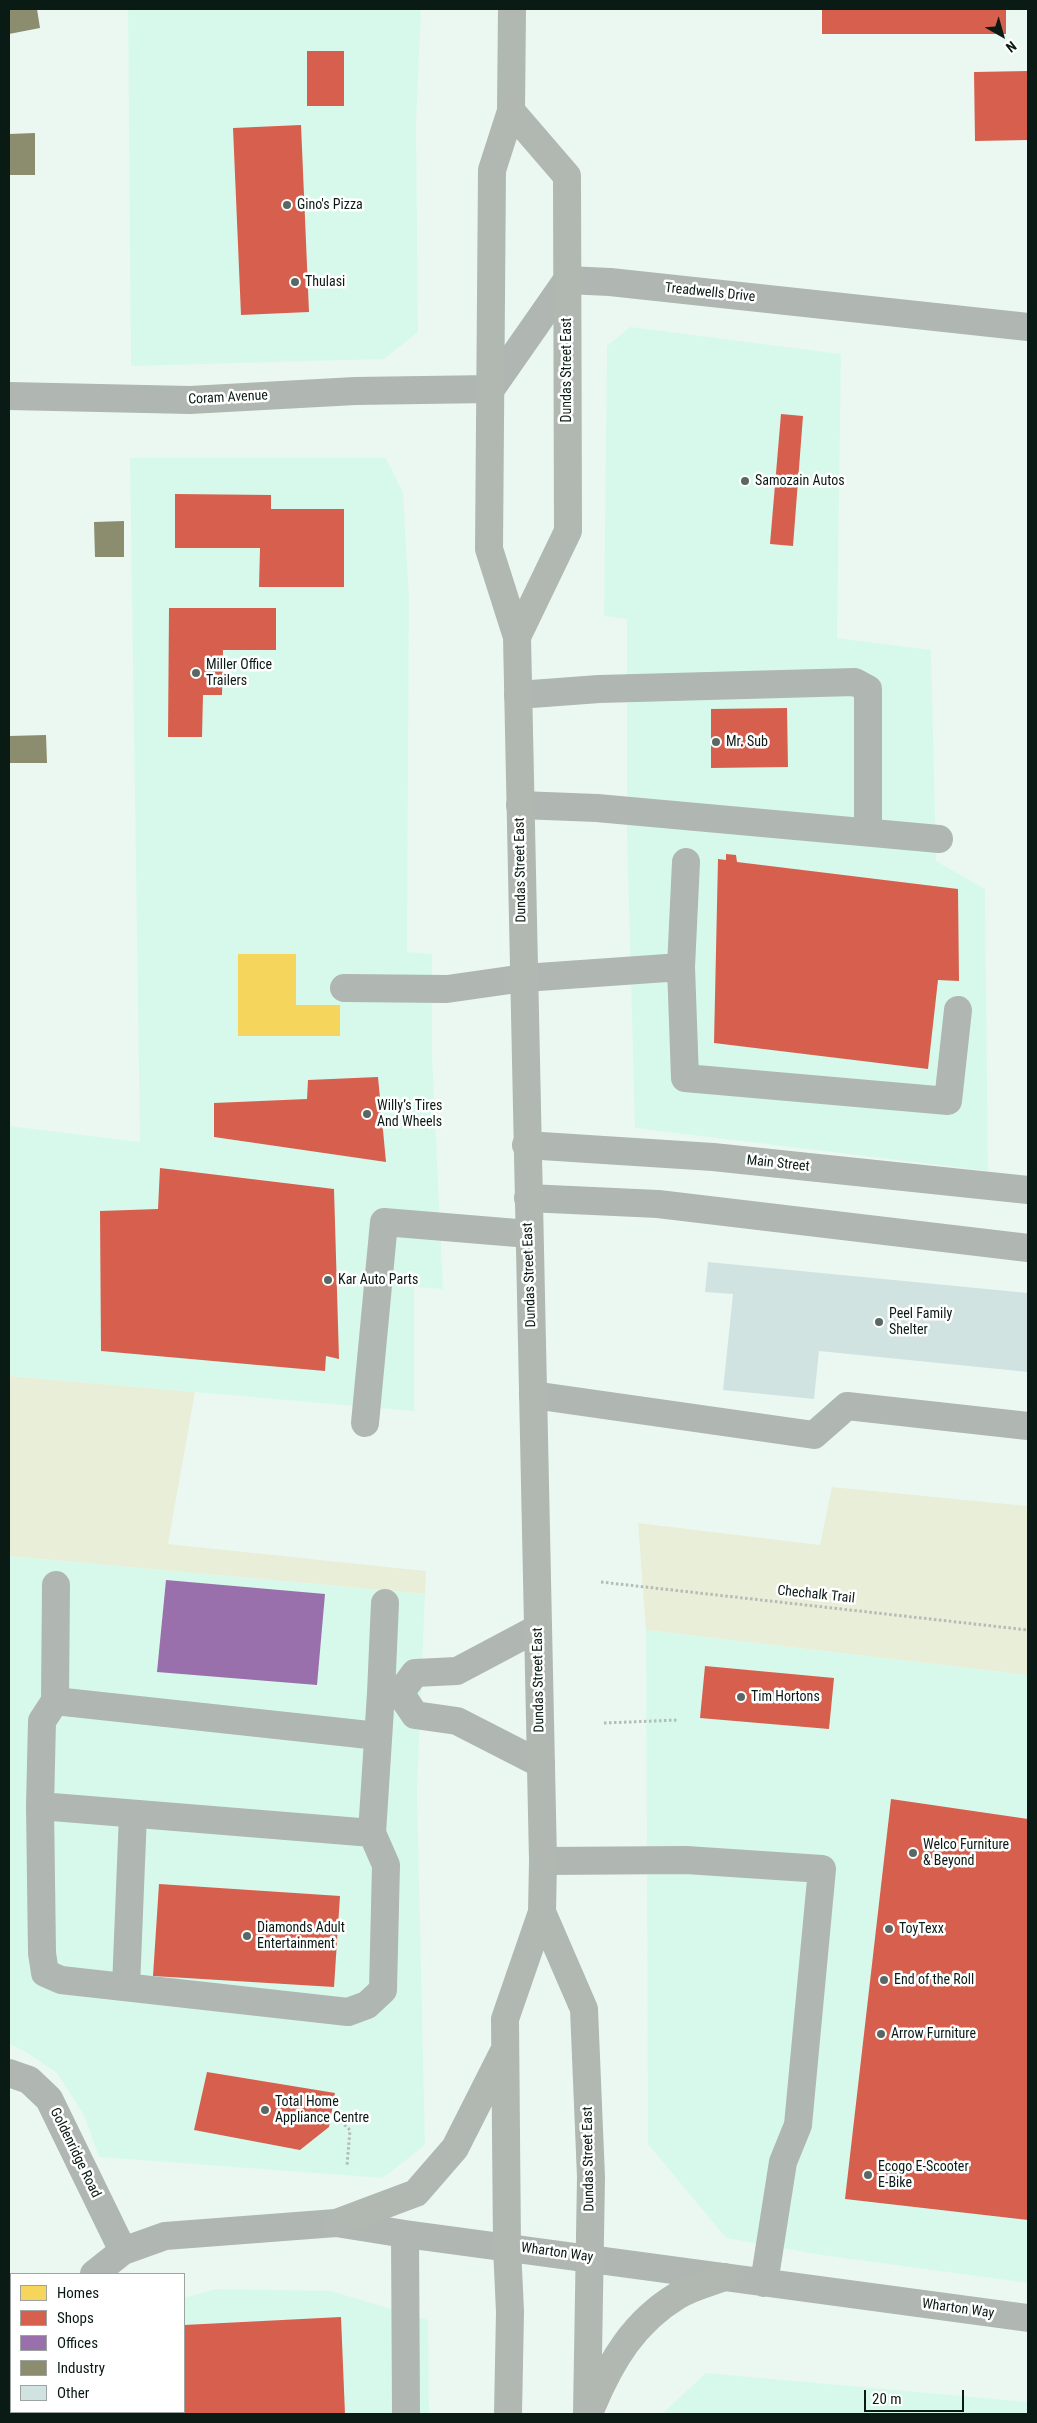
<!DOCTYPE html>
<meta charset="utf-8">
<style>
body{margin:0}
#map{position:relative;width:1037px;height:2423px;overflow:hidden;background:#ebf8f2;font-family:"Roboto Condensed",sans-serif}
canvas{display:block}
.frame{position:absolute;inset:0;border:10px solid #0a1a14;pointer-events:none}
.legend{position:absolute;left:10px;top:2273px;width:175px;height:140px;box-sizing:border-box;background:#fff;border:1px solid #9da3a1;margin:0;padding:6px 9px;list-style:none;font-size:15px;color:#0a1a14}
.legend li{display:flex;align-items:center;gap:10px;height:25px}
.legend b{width:25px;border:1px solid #9da3a1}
.north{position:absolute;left:977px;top:10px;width:50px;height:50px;-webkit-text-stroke:4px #fff;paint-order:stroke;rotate:142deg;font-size:14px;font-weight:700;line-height:20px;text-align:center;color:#0a1a14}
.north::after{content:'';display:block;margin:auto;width:18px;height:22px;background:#0a1a14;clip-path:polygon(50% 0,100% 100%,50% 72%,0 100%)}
.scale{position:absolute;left:864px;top:2390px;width:100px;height:22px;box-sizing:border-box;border:2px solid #0a1a14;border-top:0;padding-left:6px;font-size:15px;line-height:18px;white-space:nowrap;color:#0a1a14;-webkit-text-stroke:4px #fff;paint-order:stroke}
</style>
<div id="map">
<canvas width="1037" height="2423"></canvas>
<div class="frame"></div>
<ul class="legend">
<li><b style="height:14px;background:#f6d55c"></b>Homes</li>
<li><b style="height:14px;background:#d6604d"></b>Shops</li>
<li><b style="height:14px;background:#9970ab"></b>Offices</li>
<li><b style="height:14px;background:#8c8c6e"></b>Industry</li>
<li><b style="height:14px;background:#d1e3e1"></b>Other</li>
</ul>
<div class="north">N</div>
<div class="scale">20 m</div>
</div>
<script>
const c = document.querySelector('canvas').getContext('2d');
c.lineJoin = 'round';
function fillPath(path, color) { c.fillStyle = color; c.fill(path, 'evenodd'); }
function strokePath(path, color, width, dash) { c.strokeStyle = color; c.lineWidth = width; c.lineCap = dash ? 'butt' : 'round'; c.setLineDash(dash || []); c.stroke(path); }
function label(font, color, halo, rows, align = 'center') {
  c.font = font + ' "Roboto Condensed",sans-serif'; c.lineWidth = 5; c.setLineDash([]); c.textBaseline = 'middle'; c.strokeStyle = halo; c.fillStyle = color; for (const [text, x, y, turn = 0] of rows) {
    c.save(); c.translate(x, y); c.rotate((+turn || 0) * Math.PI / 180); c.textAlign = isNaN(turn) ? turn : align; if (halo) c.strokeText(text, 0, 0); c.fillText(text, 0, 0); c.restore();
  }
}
fillPath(new Path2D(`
 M 128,9 L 421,9 L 416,123 L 418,332 L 384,359 L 131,366 Z
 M 630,327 L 841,354 L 837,638 L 931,650 L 936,861 L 985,889 L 988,1171 L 635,1128 L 627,833 L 627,619 L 604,616 L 607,346 Z
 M 130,458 L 386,458 L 403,493 L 409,597 L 407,952 L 432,954 L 432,1055 L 443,1289 L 414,1287 L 414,1411 L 9,1376 L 9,1126 L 140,1142 Z
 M 9,1556 L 425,1594 L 417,1791 L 425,2145 L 383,2178 L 99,2157 L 84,2115 L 57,2073 L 24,2051 L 9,2044 Z
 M 646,1630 L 1028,1675 L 1028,2283 L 822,2255 L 726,2238 L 648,2144 Z
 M 216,2289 L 331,2291 L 428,2320 L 429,2414 L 40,2414 L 41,2412 L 184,2412 L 184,2298 Z
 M 706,2373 L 1028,2402 L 1028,2414 L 662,2414 Z`), '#d7f9eb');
fillPath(new Path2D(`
 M 9,1376 L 195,1392 L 168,1544 L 426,1571 L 425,1594 L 9,1556 Z
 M 832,1487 L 1028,1506 L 1028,1675 L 646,1630 L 638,1523 L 820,1545 Z`), '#e9eed9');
fillPath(new Path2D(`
 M 238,954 L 296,954 L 296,1005 L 340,1005 L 340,1036 L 238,1036 Z`), '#f6d55c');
fillPath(new Path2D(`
 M 822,9 L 1006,9 L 1006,34 L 822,34 Z
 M 307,51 L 344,51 L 344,106 L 307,106 Z
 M 1028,71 L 1028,140 L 975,141 L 974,72 Z
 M 301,125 L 309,312 L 241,315 L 233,128 Z
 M 781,414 L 803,416 L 793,546 L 770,544 Z
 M 175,494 L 271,495 L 271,509 L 344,509 L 344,587 L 259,587 L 260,548 L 175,548 Z
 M 169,608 L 276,608 L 276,650 L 223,650 L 222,695 L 203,695 L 202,737 L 168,737 Z
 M 787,708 L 788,767 L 711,768 L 711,709 Z
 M 726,854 L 736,855 L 737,862 L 958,889 L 959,981 L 938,980 L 928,1069 L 714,1043 L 718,859 L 726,860 Z
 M 378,1077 L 386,1162 L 214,1137 L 214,1103 L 307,1099 L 308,1080 Z
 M 160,1168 L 334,1189 L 339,1359 L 326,1356 L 325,1371 L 101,1351 L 100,1211 L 158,1209 Z
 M 705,1666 L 834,1678 L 829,1729 L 700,1718 Z
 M 891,1799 L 1028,1819 L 1028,2220 L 845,2199 Z
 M 159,1884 L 340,1896 L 334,1987 L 153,1976 Z
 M 207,2072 L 335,2093 L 329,2127 L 300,2150 L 194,2130 Z
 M 341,2317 L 345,2414 L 137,2414 L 137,2412 L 184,2412 L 184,2325 Z`), '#d6604d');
fillPath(new Path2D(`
 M 166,1580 L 325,1594 L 317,1685 L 157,1672 Z`), '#9970ab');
fillPath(new Path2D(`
 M 9,9 L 37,9 L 40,28 L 9,34 Z
 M 35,133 L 35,175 L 9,175 L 9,134 Z
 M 124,521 L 124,557 L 95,557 L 94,522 Z
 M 46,735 L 47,763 L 9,763 L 9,736 Z`), '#8c8c6e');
fillPath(new Path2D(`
 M 708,1262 L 1028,1293 L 1028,1372 L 819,1351 L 814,1399 L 723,1390 L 733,1294 L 705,1292 Z`), '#d1e3e1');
strokePath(new Path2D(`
 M 601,1582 L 1028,1630
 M 604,1723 L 678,1720
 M 337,2118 L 350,2130 L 347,2166`), '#b4bcb6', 3, [2.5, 2.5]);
strokePath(new Path2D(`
 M 9,396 L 190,400 L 355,391 L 491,389 L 567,280 L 610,282 L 1028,327
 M 518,695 L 599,689 L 855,682 L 868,689 L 868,832
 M 520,805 L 597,808 L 939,839
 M 681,967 L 686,862
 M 344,988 L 447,989 L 524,978 L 681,967 L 685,1078 L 948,1101 L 958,1010
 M 526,1145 L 713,1157 L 1028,1190
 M 528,1198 L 658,1204 L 1028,1248
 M 533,1395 L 814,1435 L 847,1406 L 1028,1426
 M 365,1423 L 384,1222 L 529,1234
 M 56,1585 L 55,1701 L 378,1736
 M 385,1603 L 381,1693 L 399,1693
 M 400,1693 L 415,1715 L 457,1721 L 541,1764
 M 400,1693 L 415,1673 L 457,1671 L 538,1628
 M 40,1806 L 42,1721 L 55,1701
 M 372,1833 L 386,1865 L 383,1990 L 367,2005 L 348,2012 L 61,1980 L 45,1973 L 42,1953 L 40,1806 L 372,1833 L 381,1693
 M 543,1861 L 686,1860 L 822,1869 L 798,2125 L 783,2162 L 764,2283
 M 126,1987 L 133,1814
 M 9,2073 L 29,2080 L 49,2099 L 123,2251
 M 405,2234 L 406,2414
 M 94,2274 L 123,2251 L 165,2236 L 336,2223 L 405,2234 L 1028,2318
 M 9,2379 L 11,2372`), '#b0b6b1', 28);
strokePath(new Path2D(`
 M 511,111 L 567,176 L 568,531 L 517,637
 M 542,1912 L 584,2009 L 591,2177 L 587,2414
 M 336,2223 L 416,2193 L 455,2148 L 504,2051
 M 592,2406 C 611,2361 634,2322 677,2296 C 691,2287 709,2283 724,2277
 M 508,2414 L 510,2312 L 507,2247 L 505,2019 L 542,1912 L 543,1861 L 517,637 L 489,549 L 492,170 L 511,111 L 512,9`), '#b0b8b1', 28);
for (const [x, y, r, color] of [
 [287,205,5,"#596862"],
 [295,282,5,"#596862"],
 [745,481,5,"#596862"],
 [196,673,5,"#596862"],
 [716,742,5,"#596862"],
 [367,1114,5,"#596862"],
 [328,1280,5,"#596862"],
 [879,1322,5,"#596862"],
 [741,1697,5,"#596862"],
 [913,1853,5,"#596862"],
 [889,1929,5,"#596862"],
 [247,1936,5,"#596862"],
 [884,1980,5,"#596862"],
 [881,2034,5,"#596862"],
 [265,2110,5,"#596862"],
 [868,2175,5,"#596862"]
]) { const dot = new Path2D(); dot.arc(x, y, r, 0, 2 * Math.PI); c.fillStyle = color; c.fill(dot); strokePath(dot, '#fff', 2); }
label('14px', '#0a1a14', '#fff', [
 ["Gino's Pizza",297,205],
 ["Thulasi",305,282],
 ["Samozain Autos",755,481],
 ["Miller Office",206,665],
 ["Trailers",206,681],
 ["Mr. Sub",726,742],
 ["Willy’s Tires",377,1106],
 ["And Wheels",377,1122],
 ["Kar Auto Parts",338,1280],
 ["Peel Family",889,1314],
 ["Shelter",889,1330],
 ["Tim Hortons",751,1697],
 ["Welco Furniture",923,1845],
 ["& Beyond",923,1861],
 ["Diamonds Adult",257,1928],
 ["Entertainment",257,1944],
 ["ToyTexx",899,1929],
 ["End of the Roll",894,1980],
 ["Arrow Furniture",891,2034],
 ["Total Home",275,2102],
 ["Appliance Centre",275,2118],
 ["Ecogo E-Scooter",878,2167],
 ["E-Bike",878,2183]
], 'left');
label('14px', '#0a1a14', '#fff', [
 ["Treadwells Drive",710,293,6],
 ["Dundas Street East",567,370,-90],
 ["Coram Avenue",228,398,-3],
 ["Dundas Street East",521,870,-91],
 ["Main Street",778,1164,6],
 ["Dundas Street East",530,1275,-92],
 ["Chechalk Trail",816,1595,6],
 ["Dundas Street East",539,1680,-91],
 ["Goldenridge Road",75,2153,64],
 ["Dundas Street East",589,2159,-91],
 ["Wharton Way",557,2253,8],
 ["Wharton Way",958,2309,8]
]);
</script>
